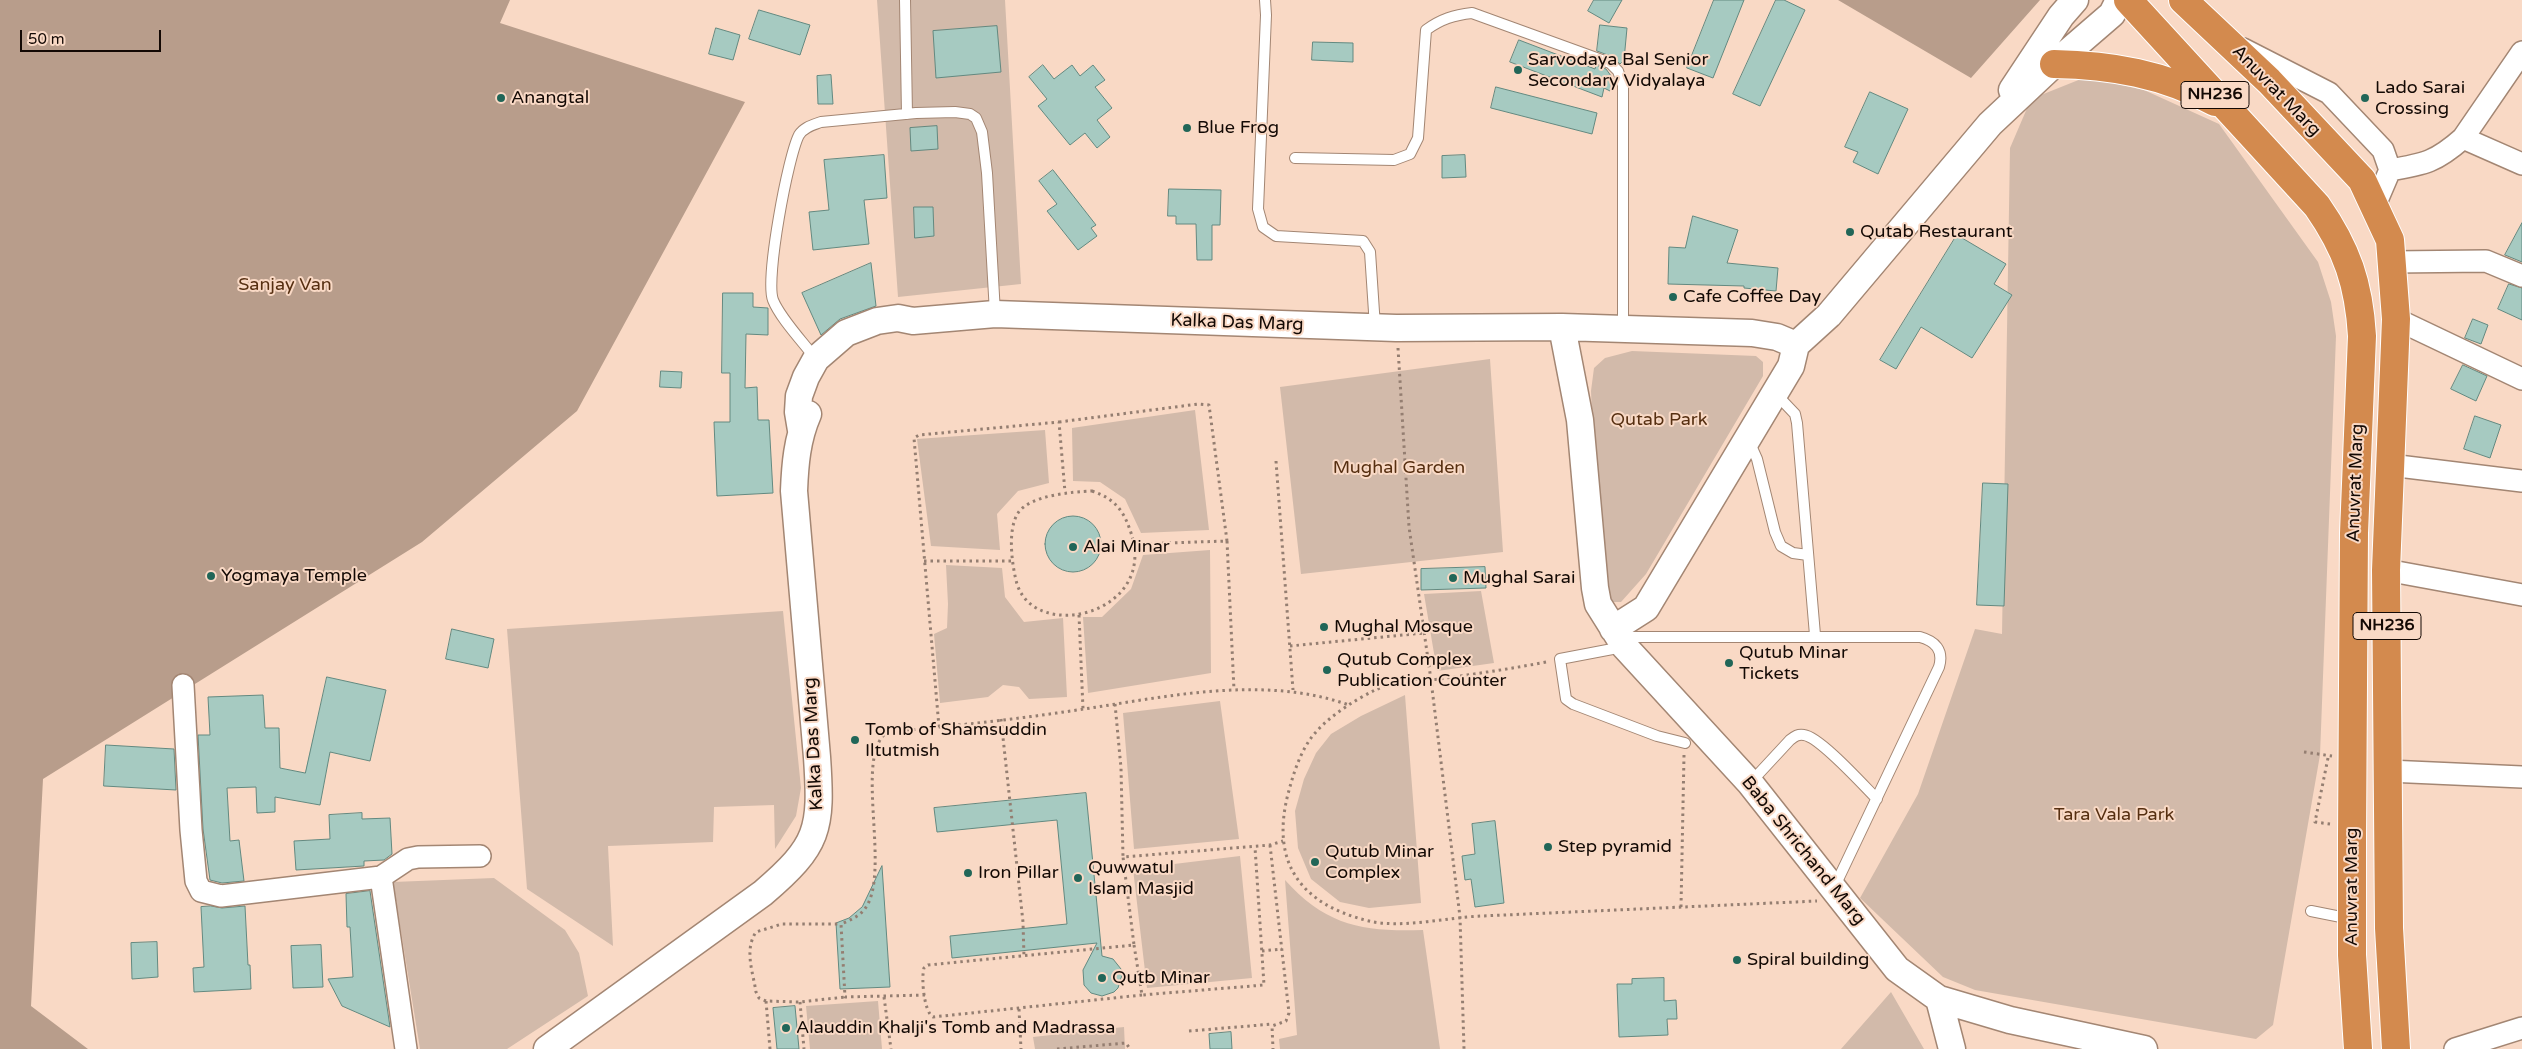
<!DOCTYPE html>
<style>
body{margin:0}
#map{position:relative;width:2522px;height:1049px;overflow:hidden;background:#f9d9c5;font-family:"Varela Round",sans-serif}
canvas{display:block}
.scale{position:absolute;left:20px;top:30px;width:141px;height:22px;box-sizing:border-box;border:2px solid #130904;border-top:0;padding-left:6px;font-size:15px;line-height:18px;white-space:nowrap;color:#130904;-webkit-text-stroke:4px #f9d9c5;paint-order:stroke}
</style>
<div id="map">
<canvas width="2522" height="1049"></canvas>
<div class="scale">50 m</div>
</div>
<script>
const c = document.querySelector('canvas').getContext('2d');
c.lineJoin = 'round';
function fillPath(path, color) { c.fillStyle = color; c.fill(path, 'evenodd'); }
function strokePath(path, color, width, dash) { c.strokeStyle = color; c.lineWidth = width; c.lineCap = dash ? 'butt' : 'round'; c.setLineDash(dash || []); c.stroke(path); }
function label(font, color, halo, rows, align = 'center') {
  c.font = font + ' "Varela Round",sans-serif'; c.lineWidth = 4; c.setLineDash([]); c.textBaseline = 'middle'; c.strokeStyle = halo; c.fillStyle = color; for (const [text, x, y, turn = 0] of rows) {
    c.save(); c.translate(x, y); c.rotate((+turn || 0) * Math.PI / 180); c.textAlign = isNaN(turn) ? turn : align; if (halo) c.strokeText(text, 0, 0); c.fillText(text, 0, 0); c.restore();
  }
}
fillPath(new Path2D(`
 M 877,0 L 1005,0 L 1021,284 L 898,297 Z
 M 2086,77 L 2144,90 L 2219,124 L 2318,262 L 2331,302 L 2336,336 L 2320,755 L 2273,1025 L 2256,1039 L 1975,990 L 1943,977 L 1860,898 L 1918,794 L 1975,629 L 2002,634 L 2010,148 L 2031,99 Z
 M 1632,351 L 1756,356 L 1763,362 L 1763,376 L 1646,574 L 1621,602 L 1612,602 L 1599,590 L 1591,391 L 1594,368 L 1605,358 Z
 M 1490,359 L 1503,552 L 1301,574 L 1280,387 Z
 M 1195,410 L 1209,530 L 1141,533 L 1125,499 L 1100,482 L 1073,481 L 1072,428 Z
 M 1045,430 L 1049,483 L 1018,491 L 997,514 L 1000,550 L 931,546 L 917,439 Z
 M 1210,550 L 1211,673 L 1088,693 L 1083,617 L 1102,617 L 1131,589 L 1143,555 Z
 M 946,565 L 1002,568 L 1005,597 L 1024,622 L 1063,618 L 1067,697 L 1029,699 L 1019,687 L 1003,685 L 988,697 L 940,703 L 934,634 L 947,628 L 948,604 Z
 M 1481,591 L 1494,663 L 1437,671 L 1424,594 Z
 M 783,611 L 801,788 L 796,816 L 775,849 L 774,805 L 714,807 L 713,842 L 608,846 L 613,946 L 527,889 L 507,629 Z
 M 1405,695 L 1421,903 L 1369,908 L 1340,902 L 1311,879 L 1298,848 L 1295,811 L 1304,779 L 1316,753 L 1331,734 L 1361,716 Z
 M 1220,701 L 1239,839 L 1134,849 L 1123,713 Z
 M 1240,856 L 1252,978 L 1147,988 L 1133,869 Z
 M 494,878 L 565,930 L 579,953 L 588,996 L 507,1049 L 420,1049 L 393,882 Z
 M 1285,880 C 1326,926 1364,932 1423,930 L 1440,1049 L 1280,1049 L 1279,1039 L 1297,1035 Z
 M 1891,992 L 1924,1049 L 1841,1049 Z
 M 878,1001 L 882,1049 L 810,1049 L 806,1006 Z
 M 1124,1027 L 1125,1049 L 1035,1049 L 1033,1037 Z`), '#d2baaa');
fillPath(new Path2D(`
 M 0,0 L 510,0 L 500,23 L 745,102 L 577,411 L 422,542 L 43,779 L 31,1006 L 88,1049 L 0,1049 Z
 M 1838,0 L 2040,0 L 1971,78 Z`), '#b89d8b');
const building = new Path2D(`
 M 1594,0 L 1622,0 L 1609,23 L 1588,11 Z
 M 1714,0 L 1744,0 L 1713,78 L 1687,68 Z
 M 1776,0 L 1784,0 L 1805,10 L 1760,106 L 1733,94 Z
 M 759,10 L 810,25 L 800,55 L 749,39 Z
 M 1600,25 L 1627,28 L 1624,60 L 1620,64 L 1613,57 L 1597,51 Z
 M 997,26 L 1001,72 L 936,78 L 933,31 Z
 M 716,28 L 740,35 L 733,60 L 709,54 Z
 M 1519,40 L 1595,69 L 1596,65 L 1606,69 L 1614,80 L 1610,91 L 1604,88 L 1602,97 L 1510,62 Z
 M 1313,42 L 1353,43 L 1353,62 L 1312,60 Z
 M 1043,65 L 1054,79 L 1072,65 L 1080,76 L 1093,65 L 1105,80 L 1095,87 L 1112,108 L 1097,120 L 1110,137 L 1097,148 L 1085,133 L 1070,145 L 1038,106 L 1047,99 L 1029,77 Z
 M 831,75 L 833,104 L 818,104 L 817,76 Z
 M 1496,87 L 1597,113 L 1592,134 L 1491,108 Z
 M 1870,92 L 1908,109 L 1878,174 L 1853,162 L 1858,152 L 1845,147 Z
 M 937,126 L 938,149 L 911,151 L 910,128 Z
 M 884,155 L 887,198 L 864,200 L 869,244 L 813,250 L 809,212 L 829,210 L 824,160 Z
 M 1465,155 L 1466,177 L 1442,178 L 1442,156 Z
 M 1053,170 L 1096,225 L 1091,228 L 1097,236 L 1078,250 L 1047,211 L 1057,204 L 1039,181 Z
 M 1169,189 L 1221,190 L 1220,225 L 1212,225 L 1212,260 L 1197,260 L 1196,224 L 1176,224 L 1176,216 L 1168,216 Z
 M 914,207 L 933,207 L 934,236 L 915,238 Z
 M 1693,216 L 1738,230 L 1727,263 L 1778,268 L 1776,291 L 1744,288 L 1744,286 L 1668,284 L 1669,247 L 1685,248 Z
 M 2522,223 L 2522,262 L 2505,255 Z
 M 1957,235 L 2006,264 L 1994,284 L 2012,295 L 1972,358 L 1921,327 L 1896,369 L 1880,360 Z
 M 871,263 L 876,306 L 840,319 L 821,335 L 802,293 Z
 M 2509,284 L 2522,288 L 2522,320 L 2498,309 Z
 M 723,293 L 753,293 L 753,307 L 768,308 L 768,335 L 746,334 L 745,388 L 757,387 L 758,420 L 769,420 L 773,493 L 717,496 L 714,422 L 730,422 L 730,373 L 722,373 Z
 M 2473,319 L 2488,325 L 2481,344 L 2465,338 Z
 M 2463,365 L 2487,376 L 2476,401 L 2451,389 Z
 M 661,371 L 682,372 L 681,388 L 660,387 Z
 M 2475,416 L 2501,425 L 2490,458 L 2464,449 Z
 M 1983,483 L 2008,484 L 2004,606 L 1977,605 Z
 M1045 544a28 28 0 1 1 56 0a28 28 0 1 1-56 0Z
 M 1485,567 L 1486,588 L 1421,590 L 1421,569 Z
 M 452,629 L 494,639 L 488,668 L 446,659 Z
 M 327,677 L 386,690 L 370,761 L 330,752 L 320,805 L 275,797 L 275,812 L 257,813 L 256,787 L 227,788 L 230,841 L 239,840 L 244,881 L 222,883 L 210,880 L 203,829 L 198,735 L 210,735 L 208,697 L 263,695 L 265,728 L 279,728 L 280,768 L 305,773 Z
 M 106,745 L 174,749 L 176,790 L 104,786 Z
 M 1086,793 L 1102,956 L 1113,959 L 1121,969 L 1122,975 L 1118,988 L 1114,992 L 1102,996 L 1091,993 L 1084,985 L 1083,970 L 1097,943 L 952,958 L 950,936 L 1067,924 L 1057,820 L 937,832 L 934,808 Z
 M 362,813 L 362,819 L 390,818 L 392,854 L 384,860 L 364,861 L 364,866 L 296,870 L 294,841 L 330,839 L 329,815 Z
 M 1495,821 L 1504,903 L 1475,907 L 1471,879 L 1465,880 L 1462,856 L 1475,854 L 1472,824 Z
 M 882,866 L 890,987 L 840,989 L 836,923 L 849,918 L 862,907 Z
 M 370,891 L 390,1027 L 342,1006 L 328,979 L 353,977 L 350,927 L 347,927 L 346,894 Z
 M 211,906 L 222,908 L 245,906 L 248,965 L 250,965 L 251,989 L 194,992 L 193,968 L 204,967 L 201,907 Z
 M 157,942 L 158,977 L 132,979 L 131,943 Z
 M 321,945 L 323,987 L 293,988 L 291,946 Z
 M 1664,978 L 1664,1001 L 1676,1000 L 1677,1019 L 1667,1019 L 1668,1035 L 1619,1037 L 1617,984 L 1632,984 L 1632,979 Z
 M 795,1006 L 799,1049 L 777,1049 L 773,1008 Z
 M 1231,1032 L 1232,1049 L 1210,1049 L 1209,1034 Z`);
fillPath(building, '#a6cac1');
strokePath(building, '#638980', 1);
const service = new Path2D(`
 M 905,0 L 907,114
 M 1265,0 L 1266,15 L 1258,209 L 1263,227 L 1276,236 L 1363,241 L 1370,252 L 1375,327
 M 1295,158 L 1394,160 L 1410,154 L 1418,138 L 1426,30 C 1441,19 1454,15 1472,13 L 1610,63 L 1618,71 L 1623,85 L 1623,329
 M 815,358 C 803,342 780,318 773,300 C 765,279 788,156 799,135 C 804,127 813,125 821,122 L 916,113 L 955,112 L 970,114 L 976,118 L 982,132 L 987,173 L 995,313
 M 1775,393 L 1795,414 L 1797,423 L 1815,635
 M 1749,441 L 1757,459 L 1775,532 L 1781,546 L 1793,553 L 1808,555
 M 1622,637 L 1920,637 C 1935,641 1944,650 1939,667 L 1834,888
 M 1623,647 L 1560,659 L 1566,699 L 1573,704 L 1657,736 L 1685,743
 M 1751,782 L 1790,740 C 1795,736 1798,734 1804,735 C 1820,737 1864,786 1877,799
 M 2311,911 L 2351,919`);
const minor = new Path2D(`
 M 2243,49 L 2329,93 L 2383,150 L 2390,170 L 2375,205
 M 2463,138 L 2522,52
 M 2390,170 C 2425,164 2436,162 2463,138 L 2522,164
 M 2392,262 L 2486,261 L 2522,276
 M 2396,319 L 2522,379
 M 2390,465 L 2522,481
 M 2386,570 L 2522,595
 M 183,685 L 191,830 L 196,881 L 201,891 L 221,896 L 381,877 L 406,1049
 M 2388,771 L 2522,777
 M 381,877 L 408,859 L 418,857 L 480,856
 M 2455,1049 L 2522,1028`);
const tertiary = new Path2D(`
 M 2012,90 L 2061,16 L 2075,0
 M 1562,327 L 1580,420 L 1595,588 L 1598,604 L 1625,647 L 1750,783 L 1897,969 L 1939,999 L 2010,1020 L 2144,1049
 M 801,430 L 798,412 L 799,396 L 806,377 L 816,359 L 846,333 L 877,321 L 898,318 L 913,321 L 995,314 L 1396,328 L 1562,327 L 1752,333 L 1777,337 L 1796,345
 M 1613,629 L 1646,608 L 1791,366 L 1796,345 L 1829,315 L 1990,124 L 2054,64 L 2112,14 L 2119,0
 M 1939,999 L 1952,1049
 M 547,1049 L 763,893 C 819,845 822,830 817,757 L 794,491 C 795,465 797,439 808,414`);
const trunk = new Path2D(`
 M 2128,0 L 2317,206 C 2347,249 2359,284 2362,336 L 2354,533 L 2352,837 L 2352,955 L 2358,1049
 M 2183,0 L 2269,81 L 2362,180 L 2390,240 L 2396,319 L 2386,570 L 2389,928 L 2396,1049
 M 2054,64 C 2111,65 2164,74 2215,102`);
strokePath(service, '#a38673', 12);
strokePath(minor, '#a38673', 24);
strokePath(tertiary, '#a38673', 29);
strokePath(trunk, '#fff', 30);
strokePath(new Path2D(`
 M 1398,348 L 1409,527 L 1431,680 L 1460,917 L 1464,1049
 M 1059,422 L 1198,404 L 1209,405 L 1227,541
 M 1276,461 L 1293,690
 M 1092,491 C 1113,498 1123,509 1130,530 C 1161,613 1036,644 1017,584 C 1012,566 1007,530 1018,513 C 1030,495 1072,492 1092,491 Z
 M 1136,544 L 1227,541 L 1234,690
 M 924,561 L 1012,561
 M 1079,615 L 1083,709
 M 1290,646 L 1424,633
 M 1546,662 C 1510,669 1475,674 1439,679 C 1427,681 1413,678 1401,680 C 1393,681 1383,687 1375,690 C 1353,701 1326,718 1311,738 C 1299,755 1293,775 1288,794 C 1270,864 1302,905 1369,921 C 1403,929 1448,917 1482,916 C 1594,911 1705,906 1817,901
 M 1115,704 L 1121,768 L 1123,857
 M 1001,719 L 1023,922 L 1024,957
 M 939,727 L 914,438 L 919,435 L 1059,422 L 1065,492
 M 2304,752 L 2332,756
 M 2328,758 L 2315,822 L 2330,824
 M 1270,845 L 1289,1013 L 1286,1021 L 1272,1026 L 1273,1049
 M 1681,907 L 1684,755
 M 1134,945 L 1142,995 L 1264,985 L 1255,847
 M 1262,951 L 1282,949
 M 925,995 L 845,997 L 841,924 C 850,920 858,917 864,910 C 893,875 852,753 888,732 C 953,726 1019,719 1084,709 C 1171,696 1264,675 1349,705
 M 1142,995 L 933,1017 C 924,1012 921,978 924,968 L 928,965 L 1134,945 L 1123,857 L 1270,845 L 1283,841
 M 884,997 L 891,1049
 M 766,1001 L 759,998 L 756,992 C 753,972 744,950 756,932 L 782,924 L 841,924
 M 800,1002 L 804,1049
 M 1019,1009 L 1021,1049
 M 1189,1031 L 1273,1024
 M 770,1049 L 766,1001 L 800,1002 L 845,997
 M 1057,1049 L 1126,1043 L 1130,1049`), '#947e71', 3, [2.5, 4]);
strokePath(service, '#fff', 10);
strokePath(minor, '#fff', 21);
strokePath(tertiary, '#fff', 26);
strokePath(trunk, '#d38a4e', 28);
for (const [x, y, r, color] of [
 [1518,70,5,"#216658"],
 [501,98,5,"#216658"],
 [2365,98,5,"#216658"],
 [1187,128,5,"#216658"],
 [1850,232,5,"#216658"],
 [1673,297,5,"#216658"],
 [1073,547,5,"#216658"],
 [211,576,5,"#216658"],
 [1453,578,5,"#216658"],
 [1324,627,5,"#216658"],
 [1729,663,5,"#216658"],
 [1327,670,5,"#216658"],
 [855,740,5,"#216658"],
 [1548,847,5,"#216658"],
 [1315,862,5,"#216658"],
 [968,873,5,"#216658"],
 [1078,878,5,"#216658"],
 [1737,960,5,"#216658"],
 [1102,978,5,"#216658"],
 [786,1028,5,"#216658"]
]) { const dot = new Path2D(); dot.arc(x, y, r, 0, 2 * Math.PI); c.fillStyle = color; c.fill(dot); strokePath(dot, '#f9d9c5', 2); }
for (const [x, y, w] of [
 [2215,95,68],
 [2387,626,68]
]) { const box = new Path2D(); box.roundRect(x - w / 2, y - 13.5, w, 27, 4); c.fillStyle = '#f9d9c5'; c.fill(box); strokePath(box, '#130904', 1); }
label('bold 16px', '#130904', null, [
 ["NH236",2215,95],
 ["NH236",2387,626]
]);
label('18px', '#130904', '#f9d9c5', [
 ["Sarvodaya Bal Senior",1528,60],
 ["Secondary Vidyalaya",1528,81],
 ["Lado Sarai",2375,88],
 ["Crossing",2375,109],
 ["Anangtal",511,98],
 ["Blue Frog",1197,128],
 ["Qutab Restaurant",1860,232],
 ["Cafe Coffee Day",1683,297],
 ["Alai Minar",1083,547],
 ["Yogmaya Temple",221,576],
 ["Mughal Sarai",1463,578],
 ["Mughal Mosque",1334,627],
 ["Qutub Minar",1739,653],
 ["Tickets",1739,674],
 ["Qutub Complex",1337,660],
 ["Publication Counter",1337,681],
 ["Tomb of Shamsuddin",865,730],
 ["Iltutmish",865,751],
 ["Step pyramid",1558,847],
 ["Qutub Minar",1325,852],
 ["Complex",1325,873],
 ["Quwwatul",1088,868],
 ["Islam Masjid",1088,889],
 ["Iron Pillar",978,873],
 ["Spiral building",1747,960],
 ["Qutb Minar",1112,978],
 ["Alauddin Khalji's Tomb and Madrassa",796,1028]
], 'left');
label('18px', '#130904', '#f9d9c5', [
 ["Anuvrat Marg",2276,91,46],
 ["Kalka Das Marg",1237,323,2],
 ["Anuvrat Marg",2356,483,-88],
 ["Kalka Das Marg",814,744,-93],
 ["Baba Shrichand Marg",1803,851,51],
 ["Anuvrat Marg",2352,887,-90]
]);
label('18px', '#562f11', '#f9d9c5', [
 ["Sanjay Van",285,285],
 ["Qutab Park",1659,420],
 ["Mughal Garden",1399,468],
 ["Tara Vala Park",2114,815]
]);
</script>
